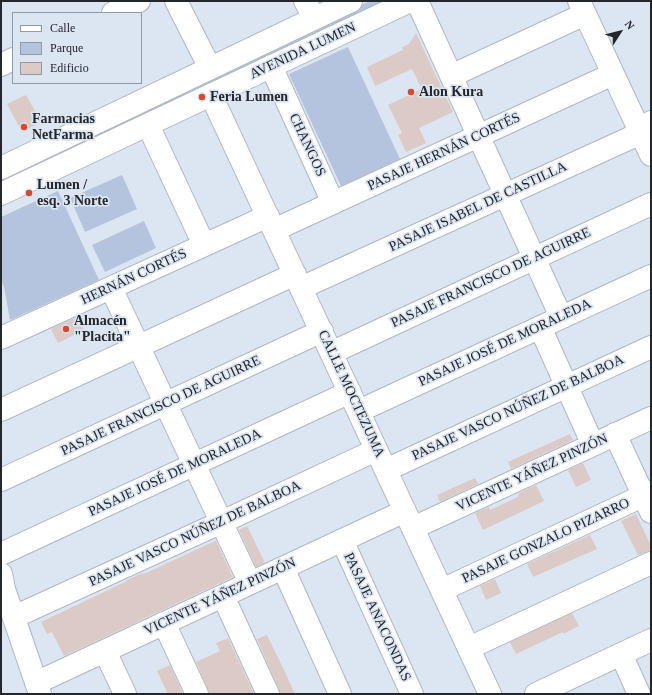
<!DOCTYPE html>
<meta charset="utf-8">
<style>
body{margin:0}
#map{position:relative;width:652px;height:695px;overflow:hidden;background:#dce5f2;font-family:Georgia,serif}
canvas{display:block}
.frame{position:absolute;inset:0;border:2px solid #23262b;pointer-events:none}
.legend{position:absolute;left:12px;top:12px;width:130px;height:72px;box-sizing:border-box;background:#dce5f2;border:1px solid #9299a2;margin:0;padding:5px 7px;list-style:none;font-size:12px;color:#23262b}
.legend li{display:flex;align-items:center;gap:8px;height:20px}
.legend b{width:20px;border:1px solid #9299a2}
.north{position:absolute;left:600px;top:12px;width:40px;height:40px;-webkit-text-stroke:3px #dce5f2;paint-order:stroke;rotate:54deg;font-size:11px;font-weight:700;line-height:16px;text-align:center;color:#23262b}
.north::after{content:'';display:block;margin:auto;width:14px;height:18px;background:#23262b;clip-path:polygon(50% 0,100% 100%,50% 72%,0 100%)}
</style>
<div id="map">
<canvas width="652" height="695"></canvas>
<div class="frame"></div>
<ul class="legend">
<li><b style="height:5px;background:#fff"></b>Calle</li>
<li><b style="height:11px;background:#b4c4de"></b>Parque</li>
<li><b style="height:11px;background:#dccac6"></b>Edificio</li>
</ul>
<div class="north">N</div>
</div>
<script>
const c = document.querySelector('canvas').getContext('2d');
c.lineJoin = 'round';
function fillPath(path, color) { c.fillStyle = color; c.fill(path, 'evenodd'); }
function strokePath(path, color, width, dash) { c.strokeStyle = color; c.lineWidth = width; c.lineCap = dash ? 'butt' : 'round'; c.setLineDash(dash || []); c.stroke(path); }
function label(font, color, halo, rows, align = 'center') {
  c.font = font + ' Georgia,serif'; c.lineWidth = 3.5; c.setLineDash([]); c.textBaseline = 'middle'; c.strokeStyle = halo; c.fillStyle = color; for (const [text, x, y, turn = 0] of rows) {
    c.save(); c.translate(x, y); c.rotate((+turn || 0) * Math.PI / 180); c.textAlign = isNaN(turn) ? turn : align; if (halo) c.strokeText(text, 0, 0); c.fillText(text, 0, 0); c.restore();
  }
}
fillPath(new Path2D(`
 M 370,1 L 396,1 L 1,187 L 1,175 Z
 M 348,47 L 400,159 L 341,186 L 289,74 Z
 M 122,175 L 137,209 L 85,232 L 70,198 Z
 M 58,191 L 99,280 L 10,320 L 4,287 L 1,280 L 1,217 Z
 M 144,221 L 156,248 L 105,272 L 92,245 Z`), '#b4c4de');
fillPath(new Path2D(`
 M 416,33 L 453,112 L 419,128 L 426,143 L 406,152 L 398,135 L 402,133 L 388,105 L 422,89 L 412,69 L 375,86 L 367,67 L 403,50 L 402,47 L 409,44 Z
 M 26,95 L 41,122 L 22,132 L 7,104 Z
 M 77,317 L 84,330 L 58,343 L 51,329 Z
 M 570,434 L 573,440 L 511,469 L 508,462 Z
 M 583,463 L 591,480 L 576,487 L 568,470 Z
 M 475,478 L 478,484 L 440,502 L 437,495 Z
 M 536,485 L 544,501 L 483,530 L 475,513 L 489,507 L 490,510 L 518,497 L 519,493 Z
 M 636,514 L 651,546 L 651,551 L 646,552 L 638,555 L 621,521 Z
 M 247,526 L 265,563 L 256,567 L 239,530 Z
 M 590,535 L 597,549 L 533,577 L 527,564 Z
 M 215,541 L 216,541 L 233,577 L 64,656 L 52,632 L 47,634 L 41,622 L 127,581 L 127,580 L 143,573 L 144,574 Z
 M 495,579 L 501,593 L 486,600 L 480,586 Z
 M 572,613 L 579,626 L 563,634 L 563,632 L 516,654 L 510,642 Z
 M 267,635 L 285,672 L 295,694 L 280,694 L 279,689 L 257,639 Z
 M 228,638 L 254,694 L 209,694 L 208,689 L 196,662 L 220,651 L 216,643 Z
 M 170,665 L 183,694 L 168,694 L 157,671 Z`), '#dccac6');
const minor = new Path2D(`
 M 176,1 L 210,68
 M 305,1 L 314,18
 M 417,1 L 561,317
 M 579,1 L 651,155
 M 113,13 L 139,1
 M 1,65 L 13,59
 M 271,66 L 333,203
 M 451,76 L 585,14
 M 211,95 L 490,694
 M 148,125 L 204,245
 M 1,168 L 351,1
 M 1,194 L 410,1
 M 274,230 L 613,74
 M 111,288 L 250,583
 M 301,288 L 630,138 L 651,122
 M 540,327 L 593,445
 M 1,338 L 268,216
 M 331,353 L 651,204
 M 1,410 L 295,274
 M 359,411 L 651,276
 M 615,434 L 651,512
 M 386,470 L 651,347
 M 1,480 L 322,331
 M 413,528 L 651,418
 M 342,540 L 412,694
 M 1,554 L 350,392
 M 283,568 L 340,694
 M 1,574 L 4,589 L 40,694
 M 442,590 L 651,492
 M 223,596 L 268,694
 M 14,617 L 222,522 L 376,450
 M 164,623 L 197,694
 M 469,648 L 651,563
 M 105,651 L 125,694
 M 621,654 L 639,694
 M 36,683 L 405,511
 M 536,694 L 651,640`);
strokePath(minor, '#aeb7c3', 24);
strokePath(minor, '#fff', 22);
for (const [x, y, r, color] of [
 [411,92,4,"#d54a2d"],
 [202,97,4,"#d54a2d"],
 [24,127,4,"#d54a2d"],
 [29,193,4,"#d54a2d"],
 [66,329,4,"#d54a2d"]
]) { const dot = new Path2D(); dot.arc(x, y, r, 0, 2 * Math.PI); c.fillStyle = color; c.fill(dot); strokePath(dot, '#dce5f2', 1.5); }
label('14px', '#23262b', '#dce5f2', [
 ["AVENIDA LUMEN",303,51,-25],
 ["CHANGOS",307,145,65],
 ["PASAJE HERNÁN CORTÉS",444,152,-25],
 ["PASAJE ISABEL DE CASTILLA",478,207,-25],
 ["HERNÁN CORTÉS",134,277,-25],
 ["PASAJE FRANCISCO DE AGUIRRE",491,278,-25],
 ["PASAJE JOSÉ DE MORALEDA",505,343,-25],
 ["CALLE MOCTEZUMA",351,394,65],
 ["PASAJE FRANCISCO DE AGUIRRE",161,406,-25],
 ["PASAJE VASCO NÚÑEZ DE BALBOA",518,408,-25],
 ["PASAJE JOSÉ DE MORALEDA",175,473,-25],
 ["VICENTE YÁÑEZ PINZÓN",532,473,-25],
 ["PASAJE VASCO NÚÑEZ DE BALBOA",195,534,-25],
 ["PASAJE GONZALO PIZARRO",546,541,-25],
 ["VICENTE YÁÑEZ PINZÓN",220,597,-25],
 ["PASAJE ANACONDAS",377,617,65]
]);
label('bold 14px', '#23262b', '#dce5f2', [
 ["Alon Kura",419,92],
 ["Feria Lumen",210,97],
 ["Farmacias",32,119],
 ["NetFarma",32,135],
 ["Lumen /",37,185],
 ["esq. 3 Norte",37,201],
 ["Almacén",74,321],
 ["\"Placita\"",74,337]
], 'left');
</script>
